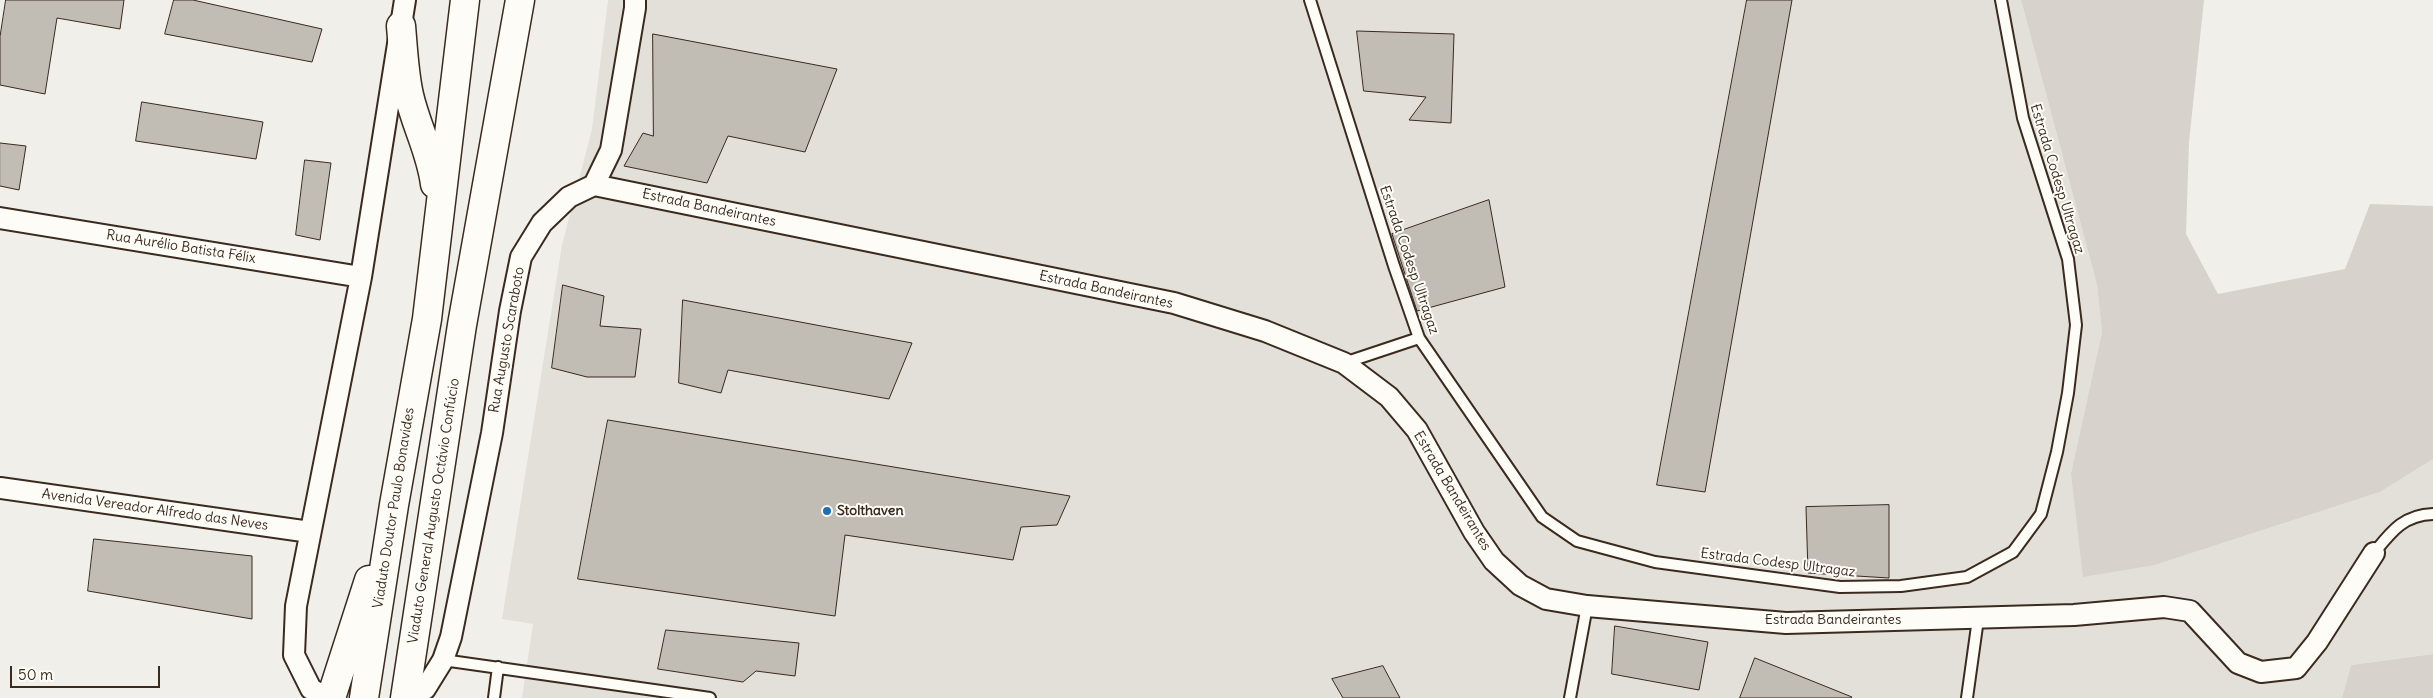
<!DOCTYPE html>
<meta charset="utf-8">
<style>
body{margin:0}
#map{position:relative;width:2433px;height:698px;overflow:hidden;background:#f1efea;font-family:Delius,sans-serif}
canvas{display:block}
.scale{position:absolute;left:10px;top:666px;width:150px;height:22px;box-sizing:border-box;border:2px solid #3b2a1e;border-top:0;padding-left:6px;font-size:15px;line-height:18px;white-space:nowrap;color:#3b2a1e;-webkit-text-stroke:4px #fdfcf7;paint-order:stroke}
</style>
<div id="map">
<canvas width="2433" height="698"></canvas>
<div class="scale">50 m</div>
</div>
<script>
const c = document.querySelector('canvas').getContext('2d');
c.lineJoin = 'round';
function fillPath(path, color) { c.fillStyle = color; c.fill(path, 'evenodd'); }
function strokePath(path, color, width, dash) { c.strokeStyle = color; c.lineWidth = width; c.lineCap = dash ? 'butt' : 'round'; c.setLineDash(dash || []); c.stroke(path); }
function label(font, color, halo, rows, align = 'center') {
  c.font = font + ' Delius,sans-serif'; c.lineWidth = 4; c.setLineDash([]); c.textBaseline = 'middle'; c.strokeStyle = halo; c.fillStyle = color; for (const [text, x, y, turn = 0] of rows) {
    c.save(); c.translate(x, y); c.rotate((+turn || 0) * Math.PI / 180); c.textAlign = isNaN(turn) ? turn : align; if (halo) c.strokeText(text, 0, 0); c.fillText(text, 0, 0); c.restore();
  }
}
fillPath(new Path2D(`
 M 608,0 L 2021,0 L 2097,285 L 2102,332 L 2071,473 L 2155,565 L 2380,492 L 2433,459 L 2433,654 L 2351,665 L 2342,698 L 522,698 L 533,624 L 502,619 L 562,245 L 592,129 Z`), '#e3e0da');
fillPath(new Path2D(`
 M 2021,0 L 2204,0 L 2189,142 L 2186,234 L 2218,294 L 2345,269 L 2370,204 L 2433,206 L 2433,459 L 2380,492 L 2155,565 L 2083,577 L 2071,473 L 2102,332 L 2097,285 Z
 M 2433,654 L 2433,698 L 2342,698 L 2351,665 Z`), '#d7d2cc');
const building = new Path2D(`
 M 6,0 L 124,0 L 120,29 L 57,18 L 45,94 L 0,85 L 0,37 Z
 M 174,0 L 193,0 L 322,29 L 312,62 L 165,34 Z
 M 1747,0 L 1792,0 L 1705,492 L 1657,485 Z
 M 1357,31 L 1454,34 L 1451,123 L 1409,120 L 1426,97 L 1364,91 Z
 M 653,34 L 837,69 L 805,152 L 728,136 L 707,183 L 624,166 L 643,133 L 653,136 Z
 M 142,102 L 263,122 L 256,159 L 136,141 Z
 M 0,143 L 26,146 L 19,190 L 0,186 Z
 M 305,160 L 331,163 L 320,240 L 296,235 Z
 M 1489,200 L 1505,287 L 1417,311 L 1392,234 Z
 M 563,285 L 604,296 L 600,326 L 641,329 L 635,377 L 587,377 L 552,368 Z
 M 683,300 L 912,343 L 889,399 L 728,370 L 721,393 L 679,383 Z
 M 608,420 L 1070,496 L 1057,525 L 1021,527 L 1013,560 L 845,535 L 835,616 L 578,579 Z
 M 1889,505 L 1889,578 L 1808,573 L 1806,507 Z
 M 94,539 L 252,556 L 252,619 L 88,591 Z
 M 1615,626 L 1708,642 L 1699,690 L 1612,674 Z
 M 666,630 L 799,643 L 795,676 L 756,671 L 743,682 L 658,669 Z
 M 1755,658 L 1852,697 L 1851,698 L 1740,698 Z
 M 1383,666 L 1400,698 L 1343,698 L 1332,679 Z`);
fillPath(building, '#c1bcb4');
strokePath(building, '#3b2a1e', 1);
const service = new Path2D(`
 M 1310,0 L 1394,266 L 1419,338 L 1542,517 L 1577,541 L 1655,562 L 1840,587 L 1901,586 L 1967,577 L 2013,552 L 2041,514 L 2057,452 L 2068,393 L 2076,325 L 2068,259 L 2023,118 L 2001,0
 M 1344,363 L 1419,338
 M 2374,553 C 2391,532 2403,515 2433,514
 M 443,660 L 710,698
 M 494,698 L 498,667
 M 1570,698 L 1587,606
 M 1967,698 L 1978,619`);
const minor = new Path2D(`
 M 594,185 L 1174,303 L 1265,331 L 1344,363 L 1389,397 L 1417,430 L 1474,532 L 1494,561 L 1520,585 L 1546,599 L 1587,606 L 1786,623 L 2074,615 L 2164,607 L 2190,611 L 2238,663 L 2261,672 L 2296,668 L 2317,642 L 2374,553
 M 0,218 L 361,277
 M 0,488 L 310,532
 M 328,698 L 311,689 L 294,655 L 296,606 L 361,277 L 405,0
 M 407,698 L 425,689 L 443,660 L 451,637 L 492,433 L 510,311 L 521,257 L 542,223 L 569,197 L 594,185 L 611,150 L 635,8 L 635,0`);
const primary = new Path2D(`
 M 401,26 C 403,48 404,73 409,95 C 416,126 431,152 435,184
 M 331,698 L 369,580
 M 364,698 L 394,505 L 427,319 L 465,0
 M 405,698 L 462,325 L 520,0`);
strokePath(service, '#3b2a1e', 14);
strokePath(minor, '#3b2a1e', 24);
strokePath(primary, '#3b2a1e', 31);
strokePath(service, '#fdfcf7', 10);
strokePath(minor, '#fdfcf7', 20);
strokePath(primary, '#fdfcf7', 28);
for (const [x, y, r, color] of [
 [827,511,5,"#1f6fb2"]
]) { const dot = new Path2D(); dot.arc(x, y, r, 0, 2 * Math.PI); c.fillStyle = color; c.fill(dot); strokePath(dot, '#fdfcf7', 2); }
label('14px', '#3b2a1e', '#fdfcf7', [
 ["Estrada Codesp Ultragaz",2057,179,73],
 ["Estrada Bandeirantes",709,208,12],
 ["Rua Aurélio Batista Félix",181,247,9],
 ["Estrada Codesp Ultragaz",1409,260,71],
 ["Estrada Bandeirantes",1106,290,12],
 ["Rua Augusto Scaraboto",507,340,-80],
 ["Estrada Bandeirantes",1452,491,59],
 ["Viaduto Doutor Paulo Bonavides",394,508,-81],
 ["Avenida Vereador Alfredo das Neves",155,510,8],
 ["Viaduto General Augusto Octávio Confúcio",434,511,-81],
 ["Estrada Codesp Ultragaz",1778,563,7],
 ["Estrada Bandeirantes",1833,620]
]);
label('bold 14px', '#3b2a1e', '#fdfcf7', [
 ["Stolthaven",837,511]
], 'left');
</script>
